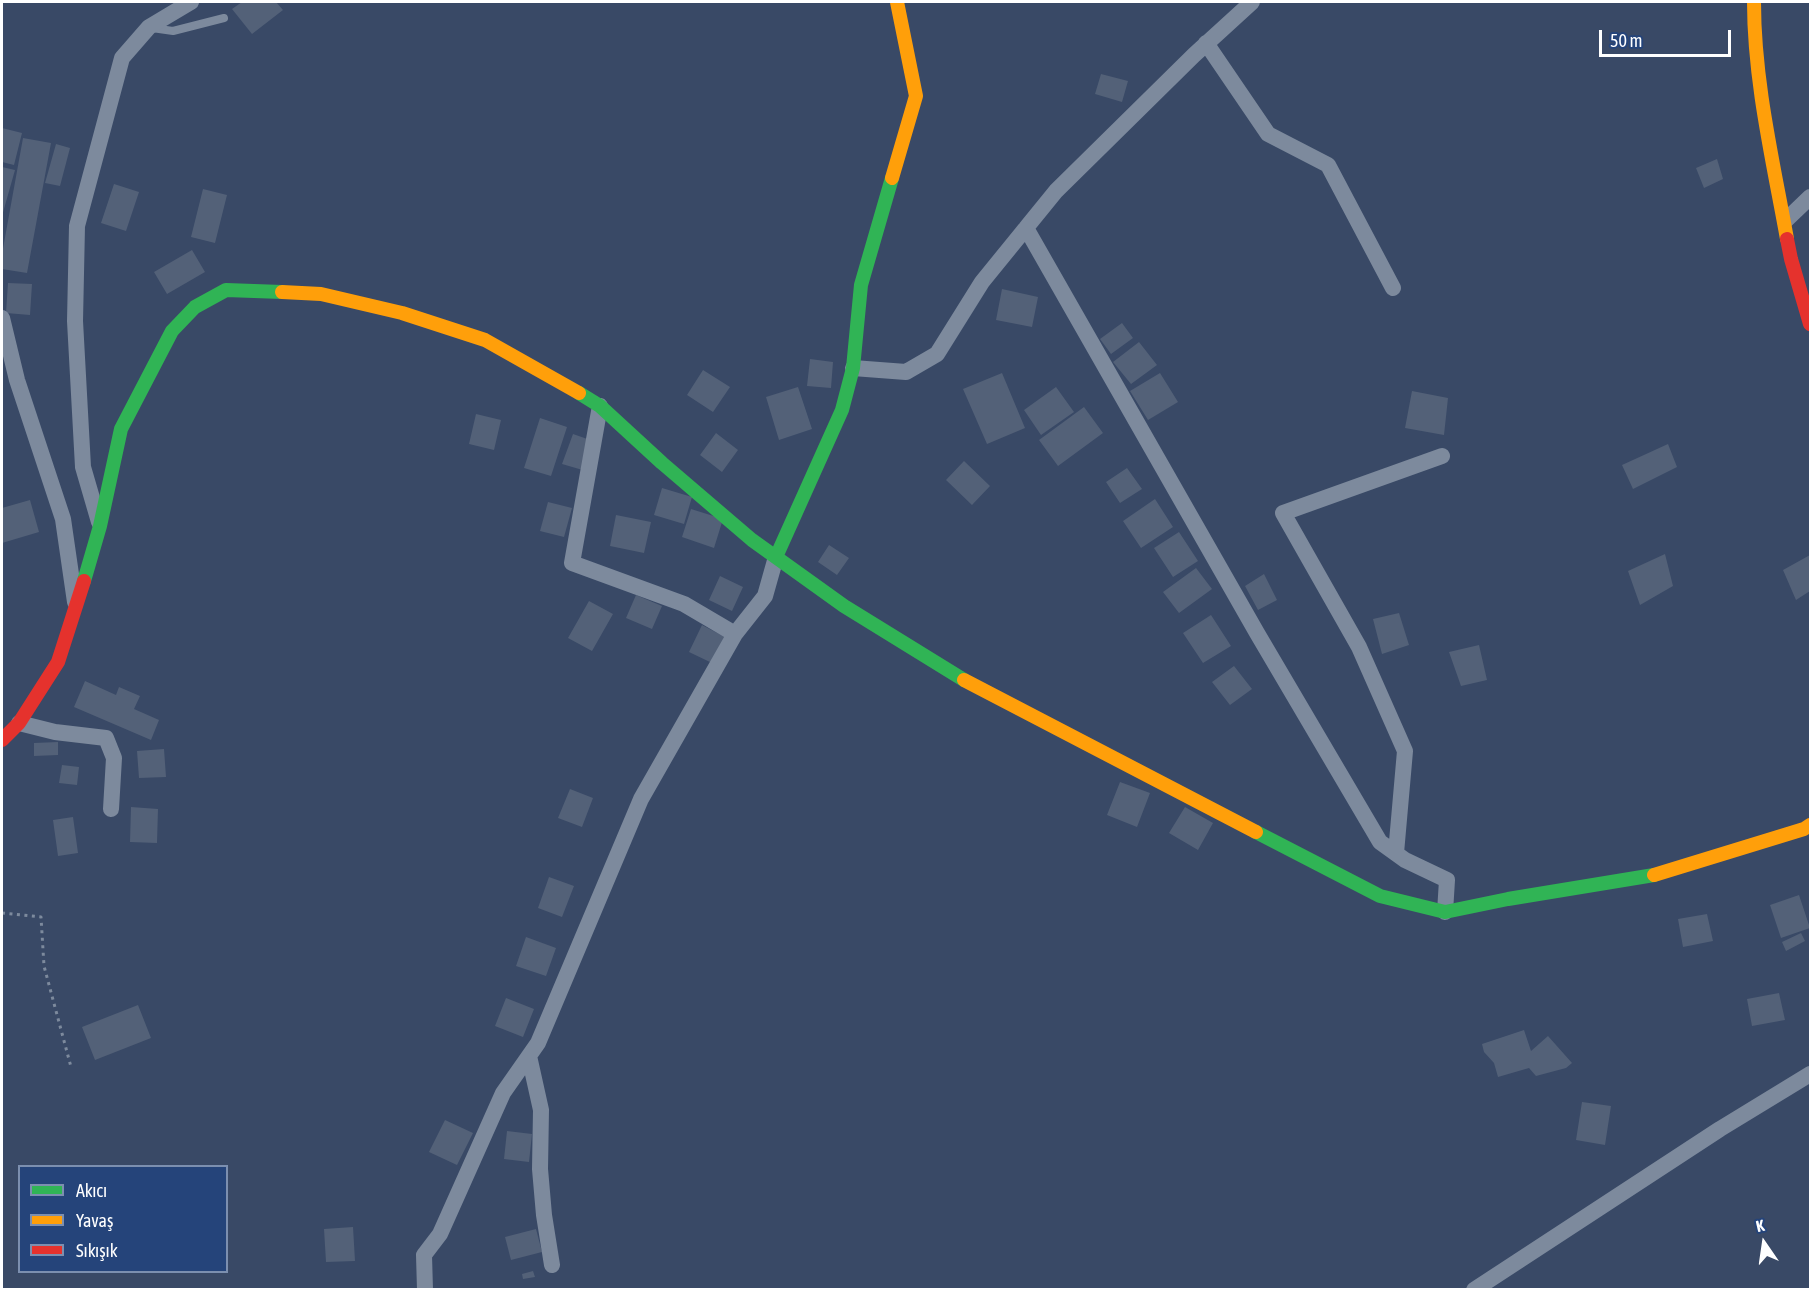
<!DOCTYPE html>
<meta charset="utf-8">
<style>
body{margin:0}
#map{position:relative;width:1812px;height:1291px;overflow:hidden;background:#394966;font-family:"Asap Condensed",sans-serif}
canvas{display:block}
.frame{position:absolute;inset:0;border:3px solid #fff;pointer-events:none}
.legend{position:absolute;left:18px;top:1165px;width:210px;height:108px;box-sizing:border-box;background:#25447a;border:2px solid #7c8faf;margin:0;padding:8px 10px;list-style:none;font-size:18px;color:#fff}
.legend li{display:flex;align-items:center;gap:12px;height:30px}
.legend b{width:30px;border:2px solid #7c8faf}
.north{position:absolute;left:1734px;top:1213px;width:60px;height:60px;-webkit-text-stroke:4px #25447a;paint-order:stroke;rotate:347deg;font-size:16px;font-weight:700;line-height:24px;text-align:center;color:#fff}
.north::after{content:'';display:block;margin:auto;width:21px;height:27px;background:#fff;clip-path:polygon(50% 0,100% 100%,50% 72%,0 100%)}
.scale{position:absolute;left:1599px;top:30px;width:132px;height:27px;box-sizing:border-box;border:3px solid #fff;border-top:0;padding-left:8px;font-size:18px;line-height:21px;white-space:nowrap;color:#fff;-webkit-text-stroke:4px #25447a;paint-order:stroke}
</style>
<div id="map">
<canvas width="1812" height="1291"></canvas>
<div class="frame"></div>
<ul class="legend">
<li><b style="height:8px;background:#30b455"></b>Akıcı</li>
<li><b style="height:8px;background:#ff9f0a"></b>Yavaş</li>
<li><b style="height:8px;background:#e5322d"></b>Sıkışık</li>
</ul>
<div class="north">K</div>
<div class="scale">50 m</div>
</div>
<script>
const c = document.querySelector('canvas').getContext('2d');
c.lineJoin = 'round';
function fillPath(path, color) { c.fillStyle = color; c.fill(path, 'evenodd'); }
function strokePath(path, color, width, dash) { c.strokeStyle = color; c.lineWidth = width; c.lineCap = dash ? 'butt' : 'round'; c.setLineDash(dash || []); c.stroke(path); }
fillPath(new Path2D(`
 M 242,2 L 276,2 L 283,10 L 252,34 L 232,9 Z
 M 1101,74 L 1128,81 L 1122,102 L 1095,94 Z
 M 2,128 L 22,133 L 14,165 L 2,162 Z
 M 23,138 L 51,143 L 27,273 L 2,269 L 2,254 Z
 M 56,144 L 70,148 L 60,186 L 45,183 Z
 M 1717,159 L 1723,179 L 1704,188 L 1696,168 Z
 M 2,167 L 15,170 L 2,216 Z
 M 114,184 L 139,192 L 126,231 L 101,223 Z
 M 203,189 L 227,195 L 215,243 L 191,237 Z
 M 192,250 L 205,272 L 167,294 L 154,272 Z
 M 8,283 L 32,284 L 30,315 L 6,313 Z
 M 1002,289 L 1038,297 L 1032,327 L 996,320 Z
 M 1122,323 L 1133,338 L 1111,354 L 1100,339 Z
 M 1139,342 L 1157,365 L 1131,384 L 1113,362 Z
 M 810,359 L 833,362 L 831,388 L 807,386 Z
 M 703,370 L 730,387 L 713,412 L 687,395 Z
 M 1002,373 L 1025,428 L 987,444 L 963,389 Z
 M 1160,373 L 1178,402 L 1148,420 L 1130,391 Z
 M 798,387 L 812,429 L 779,440 L 766,397 Z
 M 1056,387 L 1074,412 L 1041,435 L 1024,410 Z
 M 1412,391 L 1448,398 L 1444,435 L 1405,428 Z
 M 1084,407 L 1103,433 L 1058,466 L 1039,440 Z
 M 476,414 L 501,420 L 494,450 L 469,444 Z
 M 540,418 L 567,427 L 551,476 L 524,468 Z
 M 716,433 L 738,450 L 722,472 L 700,455 Z
 M 573,434 L 596,442 L 586,471 L 562,464 Z
 M 1668,444 L 1677,467 L 1633,489 L 1622,465 Z
 M 964,461 L 990,486 L 972,505 L 946,480 Z
 M 1127,468 L 1142,489 L 1120,503 L 1106,482 Z
 M 662,488 L 692,497 L 684,524 L 654,515 Z
 M 1155,499 L 1173,527 L 1141,548 L 1123,521 Z
 M 30,500 L 39,532 L 2,543 L 2,508 Z
 M 548,502 L 572,508 L 564,537 L 540,531 Z
 M 691,509 L 723,519 L 714,548 L 682,537 Z
 M 616,515 L 651,522 L 644,553 L 610,546 Z
 M 1179,532 L 1198,561 L 1173,577 L 1154,548 Z
 M 829,545 L 849,558 L 837,575 L 818,562 Z
 M 1665,554 L 1673,586 L 1640,605 L 1628,571 Z
 M 1810,555 L 1810,591 L 1796,600 L 1783,570 Z
 M 1196,568 L 1212,589 L 1179,613 L 1163,592 Z
 M 1264,574 L 1277,600 L 1258,610 L 1245,586 Z
 M 720,576 L 743,587 L 732,611 L 709,600 Z
 M 636,595 L 662,606 L 652,629 L 626,618 Z
 M 589,601 L 613,614 L 592,651 L 568,638 Z
 M 1399,613 L 1409,645 L 1382,654 L 1373,619 Z
 M 1211,615 L 1231,646 L 1203,663 L 1183,633 Z
 M 702,625 L 725,637 L 712,663 L 689,652 Z
 M 1479,645 L 1487,680 L 1461,686 L 1449,652 Z
 M 1234,666 L 1252,689 L 1230,705 L 1212,682 Z
 M 85,681 L 116,695 L 119,687 L 140,696 L 134,709 L 159,720 L 151,740 L 74,707 Z
 M 58,742 L 58,755 L 34,756 L 34,743 Z
 M 164,749 L 166,777 L 139,778 L 137,751 Z
 M 62,765 L 79,767 L 77,785 L 59,783 Z
 M 1120,782 L 1150,793 L 1137,827 L 1107,815 Z
 M 570,789 L 593,798 L 582,827 L 558,818 Z
 M 131,807 L 158,809 L 157,843 L 130,842 Z
 M 1185,807 L 1213,823 L 1198,850 L 1169,833 Z
 M 73,817 L 78,853 L 58,856 L 53,820 Z
 M 549,877 L 574,886 L 562,917 L 538,908 Z
 M 1799,895 L 1810,928 L 1781,938 L 1770,905 Z
 M 1707,914 L 1713,941 L 1683,947 L 1678,919 Z
 M 1801,933 L 1805,941 L 1786,951 L 1782,942 Z
 M 526,937 L 556,948 L 546,976 L 516,966 Z
 M 1779,993 L 1785,1020 L 1752,1026 L 1747,999 Z
 M 506,998 L 534,1009 L 523,1037 L 495,1026 Z
 M 138,1005 L 151,1038 L 95,1060 L 82,1027 Z
 M 1524,1030 L 1531,1051 L 1548,1036 L 1572,1063 L 1566,1068 L 1536,1076 L 1529,1068 L 1498,1077 L 1494,1063 L 1484,1052 L 1482,1044 Z
 M 1582,1102 L 1611,1106 L 1605,1145 L 1576,1140 Z
 M 445,1120 L 473,1133 L 457,1165 L 429,1152 Z
 M 507,1131 L 532,1134 L 529,1162 L 504,1159 Z
 M 353,1227 L 355,1261 L 326,1262 L 324,1229 Z
 M 536,1229 L 542,1252 L 511,1260 L 505,1237 Z
 M 533,1271 L 535,1277 L 523,1279 L 522,1274 Z`), '#536178');
strokePath(new Path2D(`
 M 2,913 L 41,917 L 44,966 L 71,1067`), '#7d8a9d', 3, [3, 4.5]);
strokePath(new Path2D(`
 M 152,28 L 173,31 L 224,18`), '#7d8a9d', 8);
strokePath(new Path2D(`
 M 1206,43 L 1268,134 L 1328,165 L 1393,288
 M 1785,221 L 1810,197
 M 1026,228 L 1257,633 L 1380,842 L 1405,860 L 1447,880 L 1445,912
 M 2,318 L 17,380 L 63,519 L 75,602
 M 853,368 L 906,372 L 937,354 L 982,282 L 1056,191 L 1194,55 L 1252,2
 M 600,406 L 572,563 L 684,604 L 735,634
 M 99,522 L 83,467 L 75,321 L 77,226 L 122,58 L 149,27 L 191,2
 M 19,723 L 55,732 L 106,738 L 114,758 L 111,809
 M 1396,853 L 1405,751 L 1359,647 L 1283,513 L 1442,456
 M 529,1056 L 541,1110 L 540,1169 L 544,1215 L 552,1265
 M 425,1290 L 424,1255 L 440,1234 L 503,1093 L 538,1043 L 641,799 L 735,634 L 765,596 L 776,557
 M 1474,1290 L 1720,1129 L 1810,1074`), '#7d8a9d', 16);
strokePath(new Path2D(`
 M 579,393 L 600,406 L 662,463 L 752,540 L 844,606 L 964,680
 M 776,557 L 842,410 L 853,368 L 861,285 L 892,178
 M 84,581 L 100,526 L 121,429 L 172,331 L 195,307 L 226,290 L 282,292
 M 1256,832 L 1380,896 L 1445,912 L 1508,899 L 1654,875`), '#30b455', 14);
strokePath(new Path2D(`
 M 1754,2 C 1754,81 1773,161 1787,239
 M 892,178 L 916,96 L 897,2
 M 282,292 L 321,294 L 402,313 L 485,340 L 579,393
 M 964,680 L 1256,832
 M 1654,875 L 1804,829 L 1810,825`), '#ff9f0a', 14);
strokePath(new Path2D(`
 M 1787,239 L 1791,259 L 1810,324
 M 2,740 L 19,723 L 58,662 L 84,581`), '#e5322d', 14);
</script>
